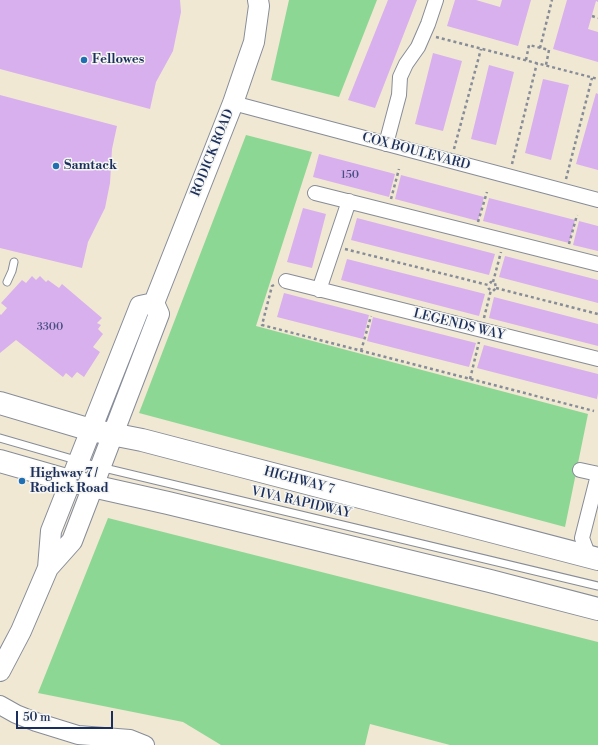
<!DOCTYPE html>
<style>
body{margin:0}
#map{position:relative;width:598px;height:745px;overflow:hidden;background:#f1e8d3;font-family:"Libre Bodoni",serif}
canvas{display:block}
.scale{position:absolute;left:16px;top:711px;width:97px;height:18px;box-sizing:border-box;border:2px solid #1b2f5e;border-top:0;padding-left:5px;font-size:12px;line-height:14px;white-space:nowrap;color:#1b2f5e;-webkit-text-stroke:3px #f6f6f2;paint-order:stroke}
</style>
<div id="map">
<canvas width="598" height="745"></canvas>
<div class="scale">50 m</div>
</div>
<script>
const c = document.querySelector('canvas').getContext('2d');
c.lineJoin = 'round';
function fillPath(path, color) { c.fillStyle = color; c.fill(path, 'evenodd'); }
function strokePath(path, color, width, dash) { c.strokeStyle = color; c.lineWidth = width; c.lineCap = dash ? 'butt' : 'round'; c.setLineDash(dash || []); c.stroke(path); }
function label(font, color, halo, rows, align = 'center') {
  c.font = font + ' "Libre Bodoni",serif'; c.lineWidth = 3; c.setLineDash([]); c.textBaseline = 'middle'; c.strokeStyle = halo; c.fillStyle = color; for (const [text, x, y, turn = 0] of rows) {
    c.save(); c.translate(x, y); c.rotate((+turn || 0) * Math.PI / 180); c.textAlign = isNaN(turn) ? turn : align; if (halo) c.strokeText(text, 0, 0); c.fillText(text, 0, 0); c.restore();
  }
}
fillPath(new Path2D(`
 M 289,0 L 377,0 L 339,97 L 271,80 Z
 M 246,135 L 312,152 L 256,326 L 588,414 L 565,527 L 139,413 Z
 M 108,518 L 598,642 L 598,745 L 450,745 L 370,724 L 365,745 L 221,745 L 183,722 L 38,693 Z`), '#8dd794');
fillPath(new Path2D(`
 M 0,0 L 180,0 L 181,12 L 173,51 L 156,82 L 150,109 L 0,69 Z
 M 388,0 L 417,0 L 375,108 L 348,100 Z
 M 455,0 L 476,0 L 500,7 L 502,0 L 531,0 L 518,46 L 447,26 Z
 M 567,0 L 598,0 L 598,2 L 596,1 L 588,29 L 598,32 L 598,62 L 553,49 Z
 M 433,53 L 462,61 L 443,131 L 415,124 Z
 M 489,65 L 514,72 L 496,145 L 471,139 Z
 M 543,79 L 569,85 L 551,160 L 525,153 Z
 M 596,93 L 598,94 L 598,170 L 576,164 Z
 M 0,95 L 117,126 L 112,149 L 110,183 L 105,208 L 88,242 L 82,268 L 0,248 Z
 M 319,154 L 395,174 L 389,197 L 313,177 Z
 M 401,175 L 484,197 L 478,221 L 395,199 Z
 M 489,198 L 575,220 L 569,243 L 483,221 Z
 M 303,208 L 326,214 L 312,268 L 287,262 Z
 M 357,218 L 495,254 L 489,275 L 351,240 Z
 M 579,221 L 598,226 L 598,251 L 573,245 Z
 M 505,256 L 598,280 L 598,303 L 499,277 Z
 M 347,259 L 485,294 L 479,316 L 341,280 Z
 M 32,276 L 36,280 L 40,276 L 46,282 L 48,280 L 59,288 L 62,284 L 102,318 L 97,323 L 101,325 L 98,329 L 103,334 L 93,347 L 100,352 L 84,377 L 77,372 L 72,378 L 66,373 L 63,377 L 16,340 L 0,353 L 0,314 L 1,315 L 7,308 L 1,303 L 22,280 L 26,283 Z
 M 284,293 L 369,315 L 363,339 L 277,317 Z
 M 494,297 L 598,324 L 598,346 L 489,318 Z
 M 373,317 L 476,343 L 469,367 L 367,341 Z
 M 484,345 L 598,374 L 598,393 L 597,399 L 477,368 Z`), '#d8b0ee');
const service = new Path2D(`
 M 7,282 L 12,271 L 14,262
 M 0,438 L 100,467 L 598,586`);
const minor = new Path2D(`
 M 233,103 L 598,200
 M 386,144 L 399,95 L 400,77 L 406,64 L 418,47 L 428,24 L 436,0
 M 315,193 L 598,264
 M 286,281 L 598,359
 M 319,290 L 349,201
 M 580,470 L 598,474
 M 589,557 L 582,538 L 598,475`);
const tertiary = new Path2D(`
 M 0,705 L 16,714 L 36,722 L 78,735 L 130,739 L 145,745`);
const secondary = new Path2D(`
 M 48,568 L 72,541 L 159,314 L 154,303 L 233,103 L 246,65 L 254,42 L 259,6 L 258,0
 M 0,671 L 21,631 L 48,568 L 51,531 L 140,306 L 154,303`);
const primary = new Path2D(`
 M 0,403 L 91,430 L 142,440 L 598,559
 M 0,461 L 70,481 L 168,503 L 490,581 L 598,609`);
strokePath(service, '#868c98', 9);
strokePath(minor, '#868c98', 16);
strokePath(tertiary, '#868c98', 20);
strokePath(secondary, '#868c98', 22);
strokePath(primary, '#868c98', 24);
strokePath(new Path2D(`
 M 592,16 L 598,18
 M 436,37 L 598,79
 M 540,48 L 552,0
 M 526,60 L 529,45 L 549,50 L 546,65
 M 454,149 L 481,49
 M 512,164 L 537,63
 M 566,179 L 592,78
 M 391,199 L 399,169
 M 478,222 L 487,192
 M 569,244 L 577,215
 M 345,249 L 488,285 L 491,282 L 495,283 L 496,288 L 493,291 L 489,289 L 488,285
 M 493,282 L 501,252
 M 274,285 L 272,286 L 262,325 L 594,411
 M 496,288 L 598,314
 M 484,318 L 491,290
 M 361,351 L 371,316
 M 470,379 L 479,342`), '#868c98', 2.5, [3, 3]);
strokePath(service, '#fff', 7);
strokePath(minor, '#fff', 14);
strokePath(tertiary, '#fff', 18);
strokePath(secondary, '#fff', 20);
strokePath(primary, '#fff', 22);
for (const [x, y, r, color] of [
 [84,60,4,"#1f6fb2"],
 [56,166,4,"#1f6fb2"],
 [22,481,4,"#1f6fb2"]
]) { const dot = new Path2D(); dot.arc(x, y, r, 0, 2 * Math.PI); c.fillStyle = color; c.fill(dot); strokePath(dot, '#f6f6f2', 1.5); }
label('11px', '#4a4f82', null, [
 ["150",350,175],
 ["3300",50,327]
]);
label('bold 13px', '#1b2f5e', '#f6f6f2', [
 ["Fellowes",92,60],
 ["Samtack",64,166],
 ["Highway 7 /",30,474],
 ["Rodick Road",30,489]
], 'left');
label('13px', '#1b2f5e', '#f6f6f2', [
 ["COX BOULEVARD",416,152,15],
 ["RODICK ROAD",213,153,-68],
 ["LEGENDS WAY",459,325,14],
 ["HIGHWAY 7",299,481,15],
 ["VIVA RAPIDWAY",301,503,13]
]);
</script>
